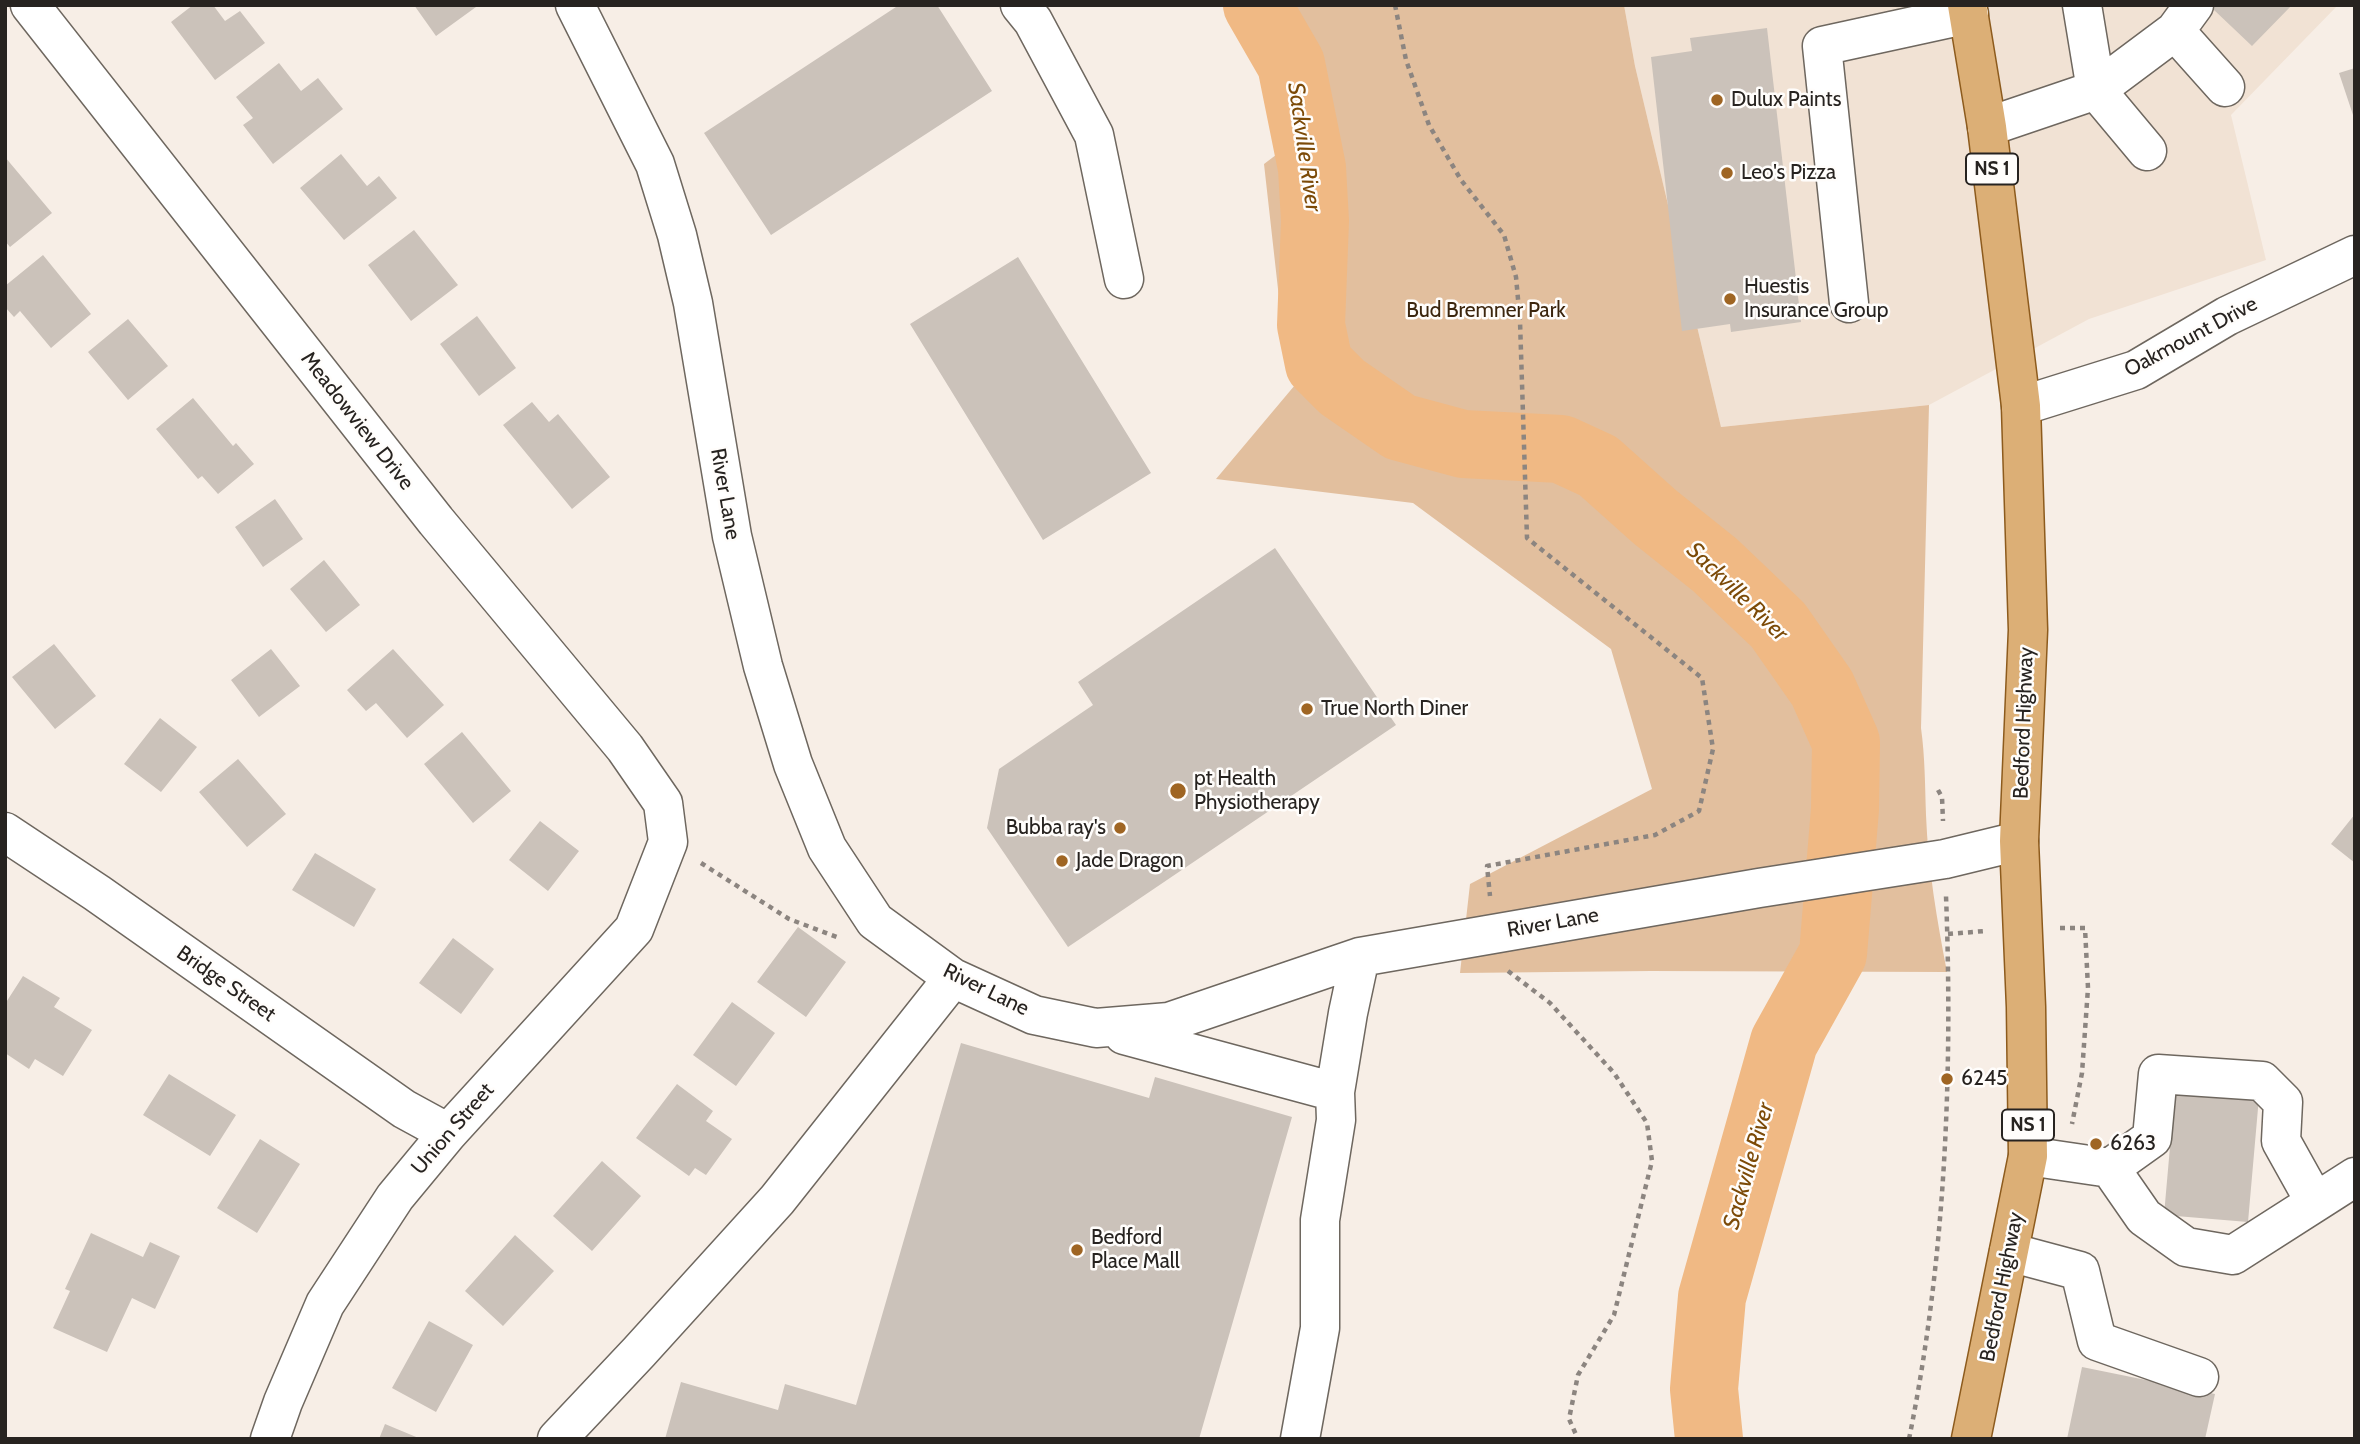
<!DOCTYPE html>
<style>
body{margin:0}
#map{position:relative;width:2360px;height:1444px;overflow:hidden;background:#f7eee6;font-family:Cabin,sans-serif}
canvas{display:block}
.frame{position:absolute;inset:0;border:7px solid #272320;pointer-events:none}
</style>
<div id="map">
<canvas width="2360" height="1444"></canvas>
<div class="frame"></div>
</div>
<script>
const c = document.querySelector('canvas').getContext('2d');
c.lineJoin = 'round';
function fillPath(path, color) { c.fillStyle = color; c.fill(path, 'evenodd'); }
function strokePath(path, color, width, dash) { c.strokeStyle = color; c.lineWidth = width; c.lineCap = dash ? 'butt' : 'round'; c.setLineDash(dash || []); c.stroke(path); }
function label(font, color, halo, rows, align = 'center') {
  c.font = font + ' Cabin,sans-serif'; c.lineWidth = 5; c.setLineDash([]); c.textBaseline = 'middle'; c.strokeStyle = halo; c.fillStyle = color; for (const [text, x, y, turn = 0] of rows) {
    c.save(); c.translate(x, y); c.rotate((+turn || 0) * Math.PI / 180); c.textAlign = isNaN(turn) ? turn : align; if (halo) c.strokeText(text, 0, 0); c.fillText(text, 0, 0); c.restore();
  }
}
fillPath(new Path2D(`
 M 1624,5 L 2338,5 L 2231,115 L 2266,260 L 2089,319 L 1929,405 L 1721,427 L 1635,66 Z`), '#f1e2d4');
fillPath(new Path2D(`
 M 1229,5 L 1624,5 L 1635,66 L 1721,427 L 1929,405 L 1921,728 C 1925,757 1925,785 1926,815 C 1928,868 1937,920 1947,972 L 1651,971 L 1460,973 L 1470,884 L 1652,789 L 1611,649 L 1413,503 L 1216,479 L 1295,385 L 1279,298 L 1264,164 L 1309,130 L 1283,75 Z`), '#e2bf9e');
strokePath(new Path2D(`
 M 1257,5 L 1291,64 L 1312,168 L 1315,221 L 1311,325 L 1319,364 L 1342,387 L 1400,427 L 1463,444 L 1561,449 L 1598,466 L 1655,517 L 1715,565 L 1778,625 L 1822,688 L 1846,742 L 1845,809 L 1833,954 L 1784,1042 L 1712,1297 L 1704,1389 L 1709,1439`), '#f0b984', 68);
fillPath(new Path2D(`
 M 193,5 L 213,5 L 225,21 L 240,11 L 265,43 L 215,80 L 171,22 Z
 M 414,5 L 475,5 L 476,7 L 436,36 Z
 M 899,5 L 937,5 L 992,91 L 771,235 L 704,133 Z
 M 2216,5 L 2292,5 L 2252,46 L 2213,9 Z
 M 1767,28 L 1801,322 L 1731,332 L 1730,324 L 1682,331 L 1651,57 L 1692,51 L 1690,38 Z
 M 279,63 L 301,91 L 318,78 L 343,109 L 273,164 L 243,125 L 253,118 L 236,97 Z
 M 2355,68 L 2355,118 L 2354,118 L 2339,73 Z
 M 341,154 L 367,186 L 379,176 L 397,198 L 344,240 L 300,188 Z
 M 5,157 L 52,213 L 10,247 L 5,241 Z
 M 414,230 L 458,285 L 411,321 L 368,265 Z
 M 43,255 L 91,314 L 51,348 L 20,311 L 14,317 L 5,307 L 5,286 Z
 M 1018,257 L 1151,473 L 1043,540 L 910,324 Z
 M 477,316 L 516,368 L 479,396 L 440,344 Z
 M 128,319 L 168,366 L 128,400 L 88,352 Z
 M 193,398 L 233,446 L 236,443 L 254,464 L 218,494 L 202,476 L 198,479 L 156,429 Z
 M 532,402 L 549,422 L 558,414 L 610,477 L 572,509 L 503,425 Z
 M 275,499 L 303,539 L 263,567 L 235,527 Z
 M 1275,548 L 1396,725 L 1068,947 L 987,828 L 999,769 L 1093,705 L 1078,682 Z
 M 324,560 L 360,605 L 326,632 L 290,589 Z
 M 54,644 L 96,696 L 55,729 L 12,677 Z
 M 271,649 L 300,686 L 259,717 L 231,680 Z
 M 393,649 L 444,705 L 407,738 L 376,703 L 366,711 L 347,690 Z
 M 160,718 L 197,747 L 161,792 L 124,764 Z
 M 462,732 L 511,791 L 473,823 L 424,764 Z
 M 238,759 L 286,814 L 247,847 L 199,792 Z
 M 2355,814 L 2355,863 L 2331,844 Z
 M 540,821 L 579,851 L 548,891 L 509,860 Z
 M 315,853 L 376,889 L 354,927 L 292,890 Z
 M 798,927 L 846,962 L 806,1017 L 757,982 Z
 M 453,938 L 494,969 L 461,1014 L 419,983 Z
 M 23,976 L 60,998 L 54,1007 L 92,1030 L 63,1076 L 35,1059 L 29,1069 L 5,1053 L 5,1004 Z
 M 732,1002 L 775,1033 L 736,1086 L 693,1055 Z
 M 961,1043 L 1149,1098 L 1155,1077 L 1292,1117 L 1199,1439 L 665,1439 L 681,1382 L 778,1410 L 785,1384 L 856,1405 Z
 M 169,1074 L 236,1115 L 210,1156 L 143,1115 Z
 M 677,1084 L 713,1111 L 706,1121 L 732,1139 L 706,1175 L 695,1168 L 689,1176 L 636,1138 Z
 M 2175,1090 L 2259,1097 L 2248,1222 L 2164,1215 Z
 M 260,1139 L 300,1164 L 257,1233 L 217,1208 Z
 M 602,1161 L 641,1196 L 592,1251 L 553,1216 Z
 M 91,1233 L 143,1257 L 150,1242 L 180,1256 L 155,1309 L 132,1298 L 107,1352 L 53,1328 L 70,1291 L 65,1289 Z
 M 515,1235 L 554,1271 L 503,1326 L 465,1291 Z
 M 429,1321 L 473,1345 L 436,1412 L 392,1388 Z
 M 2082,1367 L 2215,1394 L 2205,1439 L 2067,1439 Z
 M 385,1424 L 421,1439 L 379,1439 Z`), '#cbc2ba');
const minor = new Path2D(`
 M 30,5 L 436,521 L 625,748 L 663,803 L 668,842 L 634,929 L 448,1133 L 395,1197 L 325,1304 L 283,1402 L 270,1439
 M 575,5 L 655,164 L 677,235 L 693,303 L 732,536 L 763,666 L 793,764 L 827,848 L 875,921 L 953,978 L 1034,1015 L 1096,1028 L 1169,1022 L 1360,957 L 1759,888 L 1945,859 L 2019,841
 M 1020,5 L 1033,21 L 1094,135 L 1124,279
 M 2082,5 L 2096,90 L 2147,151
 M 2175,31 L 2225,87
 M 1987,127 L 2096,90 L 2175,31 L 2194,5
 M 1849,303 L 1822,46 L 1969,14
 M 2021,406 L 2136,370 L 2227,316 L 2355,255
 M 5,832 L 97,893 L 404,1109 L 448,1133
 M 1124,1035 L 1335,1092
 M 2028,1156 L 2110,1168 L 2144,1217 L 2186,1247 L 2233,1255 L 2355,1177
 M 2110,1168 L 2152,1138 L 2158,1074 L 2262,1081 L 2283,1102 L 2281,1141 L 2315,1202
 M 2009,1252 L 2080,1271 L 2097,1341 L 2199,1377
 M 557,1439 L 639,1352 L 777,1200 L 953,978
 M 1300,1439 L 1320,1328 L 1320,1220 L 1336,1120 L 1335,1092 L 1348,1013 L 1360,957`);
const major = new Path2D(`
 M 1967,5 L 1987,127 L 2021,406 L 2028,630 L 2019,841 L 2026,1007 L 2028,1156 L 1971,1439`);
strokePath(minor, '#6e675f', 41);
strokePath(major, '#8d5b1d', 41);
strokePath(new Path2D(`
 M 1395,5 L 1406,60 L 1429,125 L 1461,180 L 1504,235 L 1516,277 L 1520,321 L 1527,538 L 1702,678 L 1713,749 L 1699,811 L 1655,835 L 1487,866 L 1490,896
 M 1938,790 L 1942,797 L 1943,821
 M 701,863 L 789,919 L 837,937
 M 2060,928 L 2085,928 L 2088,988 L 2082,1073 L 2072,1124
 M 1948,934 L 1985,931
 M 1508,971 L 1550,1003 L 1614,1073 L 1647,1123 L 1652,1161 L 1614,1315 L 1578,1375 L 1569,1419 L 1578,1439
 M 1909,1439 C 1945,1262 1953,1076 1946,896`), '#8c8580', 4.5, [5, 5]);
strokePath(minor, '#fff', 38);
strokePath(major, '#dcaf76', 38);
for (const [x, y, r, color] of [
 [1717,100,7,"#9f6523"],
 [1727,173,7,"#9f6523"],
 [1730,299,7,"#9f6523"],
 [1307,709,7,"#9f6523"],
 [1178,791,9,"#9f6523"],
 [1120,828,7,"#9f6523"],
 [1062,861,7,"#9f6523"],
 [1947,1079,7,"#9f6523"],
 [2096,1144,7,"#9f6523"],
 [1077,1250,7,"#9f6523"]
]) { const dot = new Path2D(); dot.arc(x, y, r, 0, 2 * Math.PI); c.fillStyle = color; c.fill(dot); strokePath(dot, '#fffdfb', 2.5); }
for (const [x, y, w] of [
 [1992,169,52],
 [2028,1125,52]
]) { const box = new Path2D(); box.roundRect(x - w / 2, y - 15.5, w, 31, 5); c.fillStyle = '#fffdfb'; c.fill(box); strokePath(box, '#272320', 2); }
label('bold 19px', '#272320', null, [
 ["NS 1",1992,169],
 ["NS 1",2028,1125]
]);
label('21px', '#272320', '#fffdfb', [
 ["Dulux Paints",1731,100],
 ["Leo's Pizza",1741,173],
 ["Huestis",1744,287],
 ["Insurance Group",1744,311],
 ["True North Diner",1321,709],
 ["pt Health",1194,779],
 ["Physiotherapy",1194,803],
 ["Bubba ray's",1106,828,"right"],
 ["Jade Dragon",1076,861],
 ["6245",1961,1079],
 ["6263",2110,1144],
 ["Bedford",1091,1238],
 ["Place Mall",1091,1262]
], 'left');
label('21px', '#3c260e', '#fffdfb', [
 ["Bud Bremner Park",1486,311]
]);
label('21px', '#272320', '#fffdfb', [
 ["Oakmount Drive",2191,337,-28],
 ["Meadowview Drive",357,421,52],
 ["River Lane",725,494,80],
 ["Bedford Highway",2024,723,-88],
 ["River Lane",1553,923,-10],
 ["Bridge Street",226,984,35],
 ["River Lane",986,990,26],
 ["Union Street",453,1129,-49],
 ["Bedford Highway",2002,1287,-79]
]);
label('italic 23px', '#7c4a07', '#fffdfb', [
 ["Sackville River",1304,147,82],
 ["Sackville River",1737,592,44],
 ["Sackville River",1749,1166,-74]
]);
</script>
